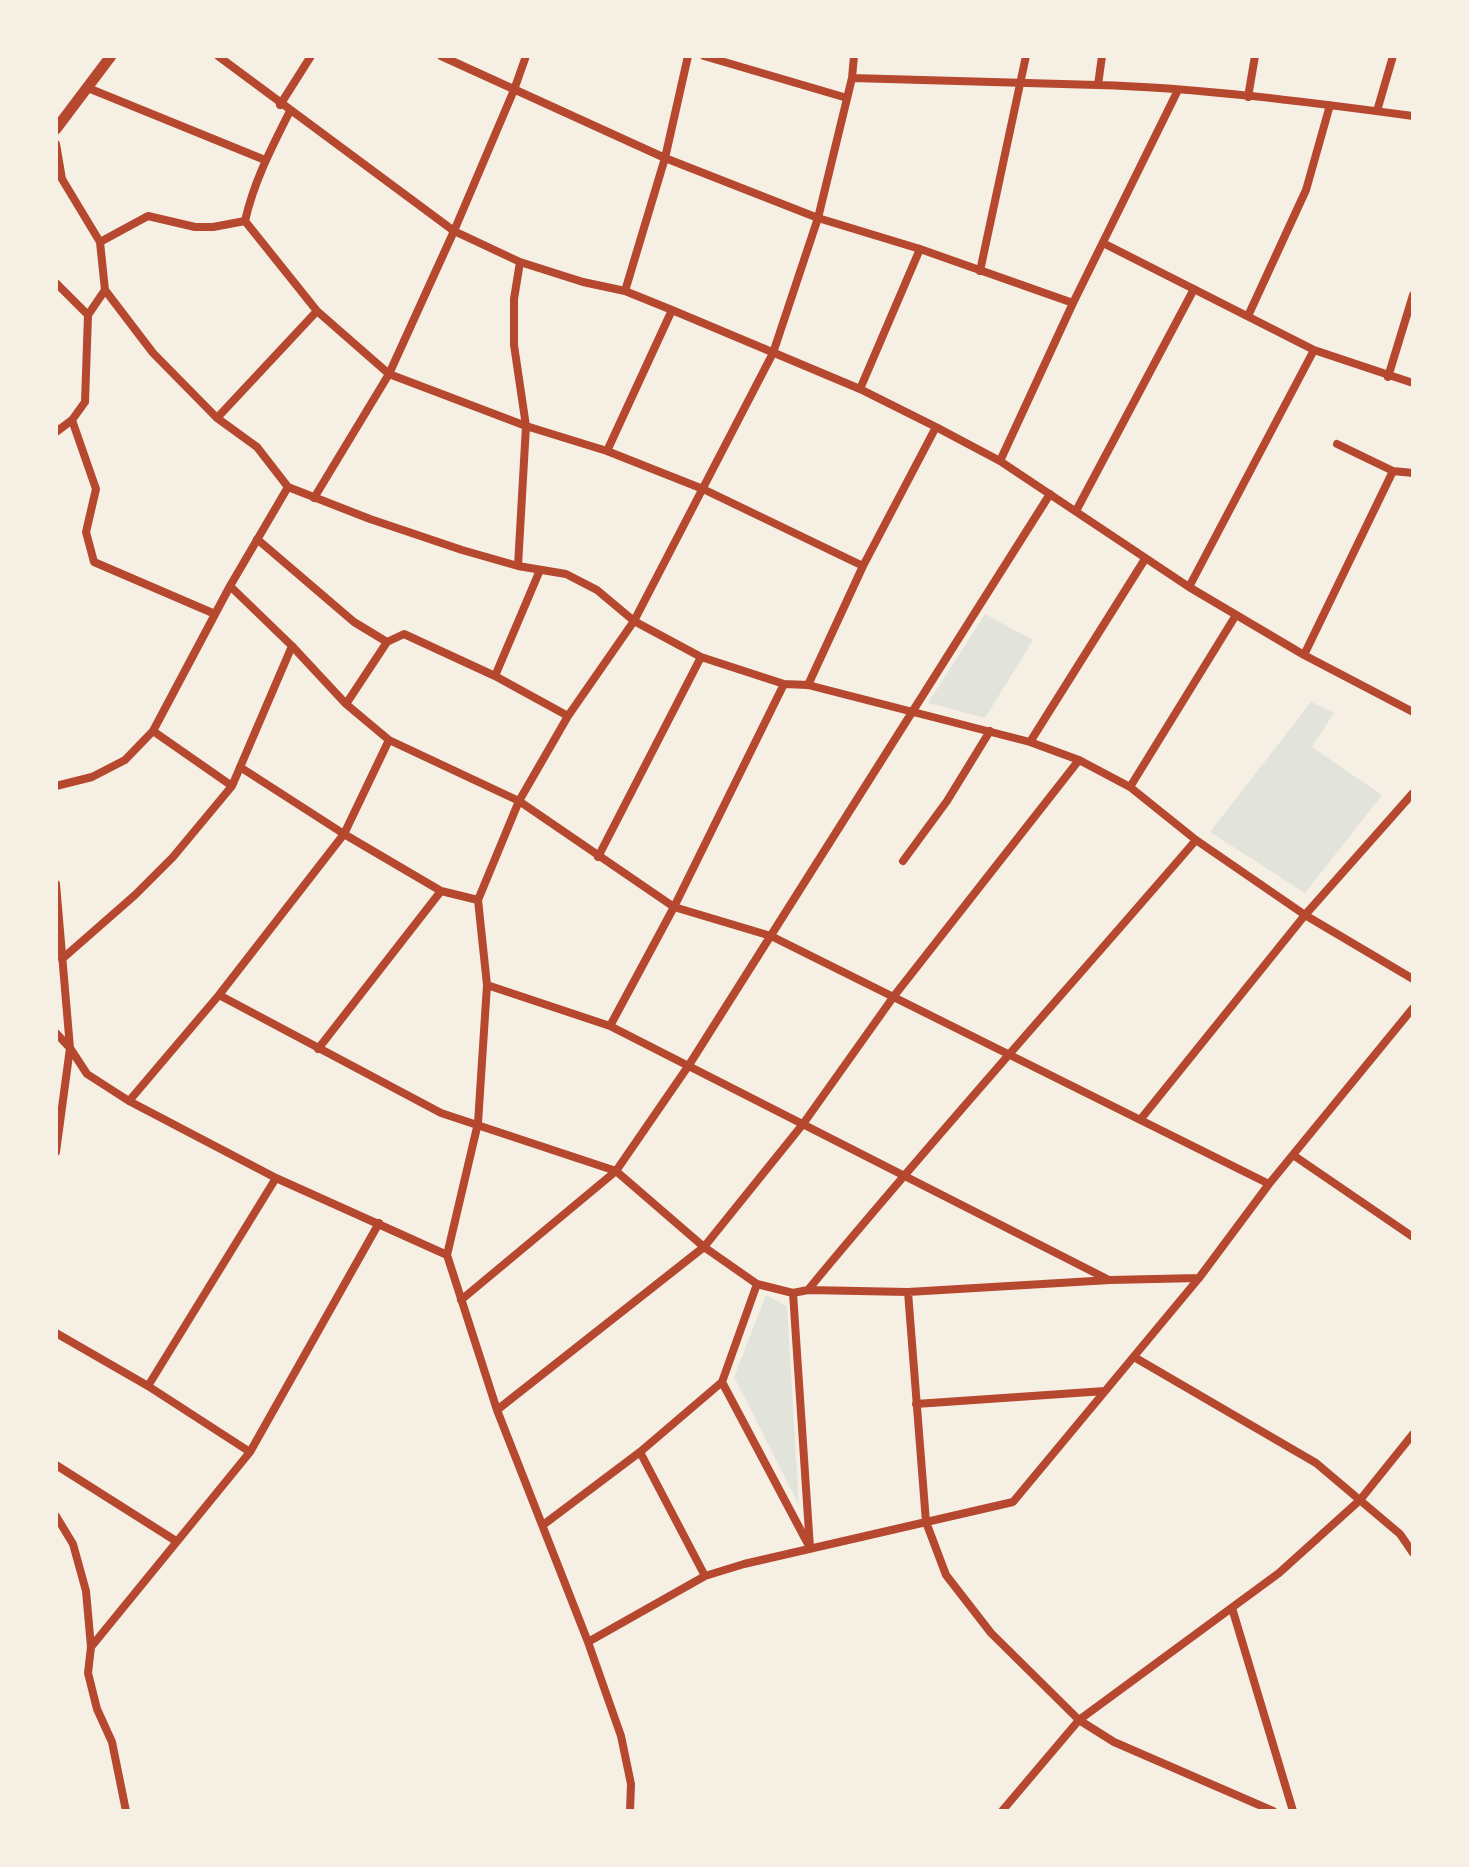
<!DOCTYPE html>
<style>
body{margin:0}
#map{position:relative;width:1469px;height:1867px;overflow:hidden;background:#f6efe4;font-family:"Golos Text",sans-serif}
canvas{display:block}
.frame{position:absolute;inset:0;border:58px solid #f6efe4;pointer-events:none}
</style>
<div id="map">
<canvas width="1469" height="1867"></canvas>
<div class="frame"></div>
</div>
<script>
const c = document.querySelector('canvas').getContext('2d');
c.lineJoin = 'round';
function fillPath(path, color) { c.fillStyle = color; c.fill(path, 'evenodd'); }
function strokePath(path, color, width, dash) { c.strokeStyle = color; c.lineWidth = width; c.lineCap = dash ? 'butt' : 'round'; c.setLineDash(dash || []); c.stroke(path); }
fillPath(new Path2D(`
 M 985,614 L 1033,640 L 985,718 L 928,703 Z
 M 1311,702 L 1334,713 L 1312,747 L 1382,795 L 1305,893 L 1210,832 Z
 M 766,1295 L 787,1306 L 799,1505 L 734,1377 Z`), '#e2e4dc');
strokePath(new Path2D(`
 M 218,56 L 454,231 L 520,262 L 583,282 L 625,291 L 672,310 L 860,389 L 936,427 L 1000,461 L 1189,587 L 1304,655 L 1413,712
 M 441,56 L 665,158 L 818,218 L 920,249 L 1073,303
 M 704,56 L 847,98
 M 852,78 C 934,81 1015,82 1097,85 C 1202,88 1308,102 1413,116
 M 1098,85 L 1102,56
 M 88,88 L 265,160
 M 1248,97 L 1255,56
 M 280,105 L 311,56
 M 290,111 C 272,147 254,181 245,221 L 317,311 L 389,374 L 526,426 L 607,451 L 703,489 L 863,566
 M 1377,111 L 1393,56
 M 56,144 L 62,179 L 100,242 L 105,290 L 153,353 L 217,418 L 257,447 L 288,487 L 370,519 L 462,550 L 518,566 L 566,574 L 597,590 L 634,621 L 701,657 L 784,684 L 808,685 L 1030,742 L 1079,760 L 1130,787 L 1196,840 L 1305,915 L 1413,979
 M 100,242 L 148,216 L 195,227 L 213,227 L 245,221
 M 1103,243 L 1314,350 L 1413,383
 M 980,271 L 1026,56
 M 56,283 L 88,315
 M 625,291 L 665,158 L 688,56
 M 1248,316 L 1306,190 L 1330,105
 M 1388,377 L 1413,295
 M 860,389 L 920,249
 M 217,418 L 317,311
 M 72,420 L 96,489 L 86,532 L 94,562 L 215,614
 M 56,432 L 72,420 L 85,402 L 88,315 L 105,290
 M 1337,444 L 1393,471
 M 607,451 L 672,310
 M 1000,461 L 1073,303 L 1178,90
 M 314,498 L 389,374 L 454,231 L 514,90 L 526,56
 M 1076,511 L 1194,289
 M 257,539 L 354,622 L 387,642 L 404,634 L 495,676 L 568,716
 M 518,566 L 526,426 L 514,345 L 514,299 L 520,262
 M 230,586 L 292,646 L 346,704 L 389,740 L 519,801 L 674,907 L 771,936 L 1269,1184
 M 1189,587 L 1314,350
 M 1304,655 L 1393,471 L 1413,473
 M 495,676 L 540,570
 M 808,685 L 863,566 L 936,427
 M 346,704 L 387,642
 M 153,731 L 232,786
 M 1030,742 L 1145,559
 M 240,767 L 344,834 L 441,891 L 478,900
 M 56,786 L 92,777 L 125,760 L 153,731 L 230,586 L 288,487
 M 1130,787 L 1236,615
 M 598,857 L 701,657
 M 903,861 L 947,801 L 990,731
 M 56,884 L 70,1048 L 56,1152
 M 62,959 L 135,895 L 173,857 L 232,786 L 292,646
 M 487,985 L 610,1026 L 1109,1280
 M 219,995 L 441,1113 L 616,1171 L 704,1247 L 757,1284 L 793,1293 L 808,1290 L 908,1292 L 1110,1280 L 1199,1278
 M 610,1026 L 674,907 L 784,684
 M 56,1033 L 70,1048 L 87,1074 L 129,1101 L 276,1178 L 447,1255 L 497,1410 L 588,1642 L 621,1736 L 631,1784 L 630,1811
 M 318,1049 L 441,891
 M 129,1101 L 219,995 L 344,834 L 389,740
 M 1140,1120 L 1305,915 L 1413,793
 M 1293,1155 L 1413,1237
 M 447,1255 L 478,1123 L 487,985 L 478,900 L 519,801 L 568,716 L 634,621 L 773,353 L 818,218 L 852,78 L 854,56
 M 808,1290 C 934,1137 1067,990 1196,840
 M 908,1292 L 926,1522 L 946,1575 L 991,1633 L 1079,1720 L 1114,1742 L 1273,1811
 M 793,1293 L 810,1548
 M 461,1300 L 616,1171 L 689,1065 L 1050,494
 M 56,1333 L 148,1386 L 250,1452
 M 1134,1357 L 1316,1463 L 1400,1534 L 1413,1553
 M 722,1382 L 808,1544
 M 148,1386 L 276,1178
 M 916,1404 L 1105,1391
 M 497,1410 L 704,1247 L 803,1124 L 894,996 L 1079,760
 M 640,1452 L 705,1576
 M 56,1465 L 176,1541
 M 56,1516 L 73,1544 L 86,1591 L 91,1647 L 88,1673 L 97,1709 L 112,1742 L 126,1811
 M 543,1525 L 640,1452 L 722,1382 L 757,1284
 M 1232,1608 L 1293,1811
 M 588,1642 L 705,1576 L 744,1564 L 1013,1502 L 1199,1278 L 1269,1184 L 1413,1008
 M 91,1647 L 250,1452 L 379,1223
 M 1002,1811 L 1079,1720 L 1279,1573 L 1360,1500 L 1413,1434`), '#b5482f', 8);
strokePath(new Path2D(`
 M 56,129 L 111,56`), '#b5482f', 11);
</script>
